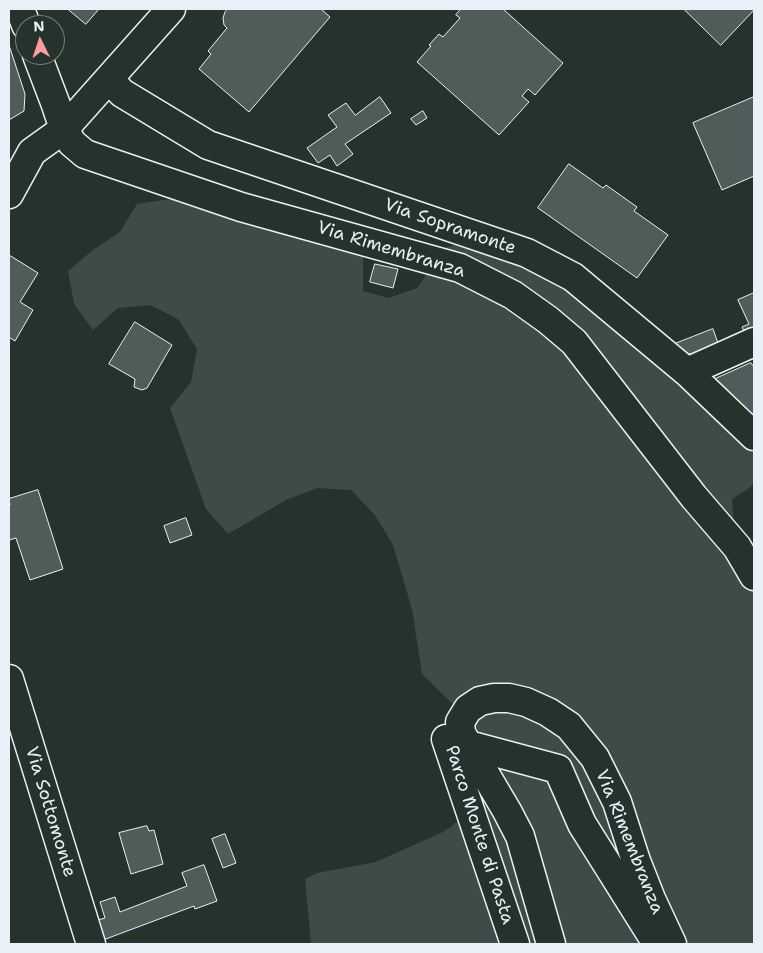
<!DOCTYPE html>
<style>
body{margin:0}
#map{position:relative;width:763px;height:953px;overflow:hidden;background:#26332d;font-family:"Shantell Sans",sans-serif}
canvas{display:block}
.frame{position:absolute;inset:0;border:10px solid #e8f1f8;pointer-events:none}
.north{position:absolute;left:15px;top:15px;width:50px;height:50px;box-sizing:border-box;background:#26332d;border:1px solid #747f7e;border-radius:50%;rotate:356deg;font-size:14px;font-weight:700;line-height:20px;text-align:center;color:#e8f1f8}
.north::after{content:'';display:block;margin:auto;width:18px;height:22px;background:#ff9aa2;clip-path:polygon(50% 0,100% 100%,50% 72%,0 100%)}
</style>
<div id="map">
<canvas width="763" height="953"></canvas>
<div class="frame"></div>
<div class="north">N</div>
</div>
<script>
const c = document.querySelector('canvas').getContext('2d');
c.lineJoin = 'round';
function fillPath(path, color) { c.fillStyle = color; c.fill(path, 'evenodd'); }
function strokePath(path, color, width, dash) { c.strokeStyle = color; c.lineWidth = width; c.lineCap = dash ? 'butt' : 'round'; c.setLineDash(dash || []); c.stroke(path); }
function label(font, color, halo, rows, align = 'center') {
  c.font = font + ' "Shantell Sans",sans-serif'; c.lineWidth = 4; c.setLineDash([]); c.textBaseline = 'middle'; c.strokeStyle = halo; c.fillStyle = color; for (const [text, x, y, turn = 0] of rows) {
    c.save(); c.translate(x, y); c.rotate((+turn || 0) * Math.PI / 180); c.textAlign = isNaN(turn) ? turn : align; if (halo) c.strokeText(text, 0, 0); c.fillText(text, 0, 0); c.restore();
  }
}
fillPath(new Path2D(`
 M 170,199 L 363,256 L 363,291 L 389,298 L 417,288 L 429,271 L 437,251 L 456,244 L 477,247 L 544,275 L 583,302 L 650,355 L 743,439 L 754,453 L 754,483 L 749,488 L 732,499 L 734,528 L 754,557 L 754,944 L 311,944 L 305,879 L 317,873 L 376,862 L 445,831 L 507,784 L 476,727 L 422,674 L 412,609 L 393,545 L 375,515 L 351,490 L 317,488 L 286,500 L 228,534 L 206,509 L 170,408 L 191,382 L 197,349 L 179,320 L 151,305 L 118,308 L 93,330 L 74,304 L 68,271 L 93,250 L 120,232 L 137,204 Z`), '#3e4b47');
const building = new Path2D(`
 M 68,9 L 99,9 L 86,24 Z
 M 228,9 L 321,9 L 330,17 L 249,112 L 199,69 L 211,54 L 208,51 L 227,28 L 224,25 L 223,18 L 225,12 Z
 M 461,9 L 503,9 L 563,63 L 535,95 L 528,89 L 522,96 L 529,102 L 499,135 L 417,62 L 431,46 L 429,45 L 439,34 L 443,37 L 460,18 L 456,15 Z
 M 684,9 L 754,9 L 754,10 L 721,45 Z
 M 9,45 L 25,94 L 24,111 L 9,120 Z
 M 380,97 L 391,113 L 345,144 L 353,154 L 337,166 L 330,155 L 318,163 L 307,148 L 337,127 L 328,115 L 346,103 L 355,115 Z
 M 754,97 L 754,176 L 722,190 L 693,123 Z
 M 423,111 L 427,118 L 416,125 L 411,119 Z
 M 569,164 L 603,188 L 606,185 L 637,207 L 634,211 L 668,235 L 637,278 L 538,208 Z
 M 9,255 L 38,273 L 20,302 L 33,310 L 15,341 L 9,337 Z
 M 375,264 L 398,269 L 393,288 L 370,282 Z
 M 754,293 L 754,332 L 746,336 L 742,327 L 749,324 L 738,300 Z
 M 135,322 L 172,345 L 147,388 L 142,390 L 134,387 L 135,379 L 109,364 Z
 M 713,329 L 719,346 L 694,354 L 688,354 L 682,353 L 672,345 Z
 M 751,363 L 754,367 L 754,421 L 713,380 Z
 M 38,490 L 63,569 L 30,580 L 16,538 L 9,540 L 9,506 L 10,505 L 9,499 Z
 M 186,518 L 192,535 L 170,543 L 164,526 Z
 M 147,826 L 149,831 L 154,830 L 163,864 L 131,874 L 119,833 Z
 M 225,834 L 236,863 L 223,868 L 212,839 Z
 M 204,865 L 217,901 L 195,909 L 194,906 L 103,940 L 98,920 L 105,918 L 100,902 L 115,897 L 120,912 L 187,886 L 182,873 Z`);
fillPath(building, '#505c59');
strokePath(building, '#e8f1f8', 1);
const minor = new Path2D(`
 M 20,9 L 26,25
 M 37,55 L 56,105 L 64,129 L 72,143 L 85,154 L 241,207 L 460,268 L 513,295 L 548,320 L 574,342 L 694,497 L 737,547 L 754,576
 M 109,79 L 122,93 L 208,145 L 527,253 L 573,277 L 687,372 L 754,436
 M 9,194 L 32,152 L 64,129 L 171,9
 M 687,372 L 754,342
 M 9,679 L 91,944
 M 515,944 L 446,739 L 558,769 L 582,824 L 651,934
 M 551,944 L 520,836 L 507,811 L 461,733 L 460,722 L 468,709 L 480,701 L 494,698 L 509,698 L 526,702 L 548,712 L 569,726 L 595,758 L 617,802 L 636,861 L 651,899 L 672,944`);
strokePath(minor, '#e8f1f8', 31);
strokePath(minor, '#26332d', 28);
label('18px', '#e8f1f8', '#26332d', [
 ["Via Sopramonte",450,227,19],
 ["Via Rimembranza",391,250,17],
 ["Via Sottomonte",50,812,73],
 ["Parco Monte di Pasta",479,835,72],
 ["Via Rimembranza",629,842,68]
]);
</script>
